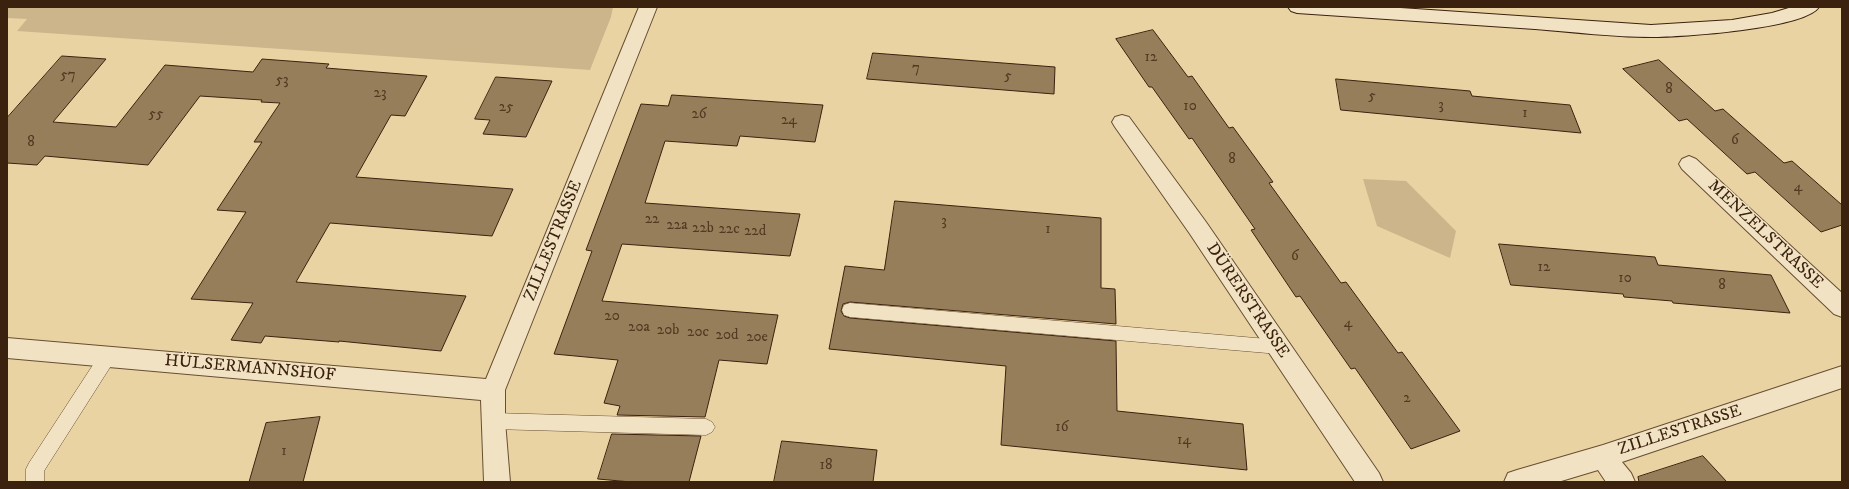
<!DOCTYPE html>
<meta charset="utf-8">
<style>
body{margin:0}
#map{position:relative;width:1849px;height:489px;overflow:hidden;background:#ead3a3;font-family:"IM FELL DW Pica",serif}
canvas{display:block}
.frame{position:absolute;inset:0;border:8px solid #3b220e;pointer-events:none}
</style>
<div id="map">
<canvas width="1849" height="489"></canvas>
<div class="frame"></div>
</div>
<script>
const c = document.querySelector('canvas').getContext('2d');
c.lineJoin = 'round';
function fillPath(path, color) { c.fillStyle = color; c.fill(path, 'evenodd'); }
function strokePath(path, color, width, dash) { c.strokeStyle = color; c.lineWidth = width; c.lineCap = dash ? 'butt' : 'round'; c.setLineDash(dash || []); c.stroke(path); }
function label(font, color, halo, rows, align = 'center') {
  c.font = font + ' "IM FELL DW Pica",serif'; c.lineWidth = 3; c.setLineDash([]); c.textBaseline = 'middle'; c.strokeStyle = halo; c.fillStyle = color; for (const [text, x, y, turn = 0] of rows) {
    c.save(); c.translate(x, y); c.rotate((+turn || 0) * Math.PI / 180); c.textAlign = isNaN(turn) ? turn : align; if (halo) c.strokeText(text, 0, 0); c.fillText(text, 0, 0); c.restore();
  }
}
fillPath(new Path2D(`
 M 7,7 L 613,7 L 611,17 L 590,70 L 17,31 L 27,19 L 7,18 Z
 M 1363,179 L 1406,181 L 1456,231 L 1450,258 L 1377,226 Z`), '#ccb58a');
const building = new Path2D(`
 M 1153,30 L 1188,77 L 1192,76 L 1229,128 L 1233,127 L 1273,182 L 1269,183 L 1341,283 L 1346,282 L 1398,353 L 1402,352 L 1460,431 L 1411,449 L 1355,368 L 1351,369 L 1300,296 L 1296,297 L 1251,230 L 1255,229 L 1192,138 L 1189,139 L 1152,87 L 1149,87 L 1116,39 Z
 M 873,53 L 1055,67 L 1054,94 L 867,79 Z
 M 62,56 L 106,59 L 53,122 L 116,127 L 165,65 L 253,72 L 262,59 L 329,64 L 326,68 L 427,76 L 405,116 L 391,115 L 356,177 L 513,189 L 492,236 L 330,223 L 296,282 L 466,296 L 441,351 L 339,341 L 339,342 L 265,336 L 261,343 L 231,340 L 253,303 L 191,299 L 246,212 L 217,210 L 262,142 L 254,142 L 280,103 L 261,102 L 262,100 L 200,96 L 148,165 L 45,156 L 37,165 L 7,163 L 7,118 Z
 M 1659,60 L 1715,111 L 1723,109 L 1784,163 L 1792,161 L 1842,205 L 1842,225 L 1821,232 L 1755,172 L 1747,174 L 1687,119 L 1679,121 L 1623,69 Z
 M 496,77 L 552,81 L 526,137 L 483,134 L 490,120 L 475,119 Z
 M 1336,79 L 1470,91 L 1472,96 L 1570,105 L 1581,133 L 1341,110 Z
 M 672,95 L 823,105 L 815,142 L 740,136 L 737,146 L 665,141 L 645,203 L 800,214 L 790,256 L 622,244 L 602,301 L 778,315 L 767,364 L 719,360 L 705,417 L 617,415 L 620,406 L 604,403 L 618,360 L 554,354 L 592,251 L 586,250 L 641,104 L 668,106 Z
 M 895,201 L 1101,218 L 1101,288 L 1115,289 L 1116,324 L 850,302 L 843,304 L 841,311 L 844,316 L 850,318 L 1116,341 L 1117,411 L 1243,424 L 1247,470 L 1001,445 L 1006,366 L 829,349 L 845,266 L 884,270 Z
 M 1499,244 L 1655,257 L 1658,265 L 1771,275 L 1790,313 L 1673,303 L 1672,301 L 1624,297 L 1623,294 L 1511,285 Z
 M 320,417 L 303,482 L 249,482 L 266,423 Z
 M 612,434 L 701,436 L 689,482 L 631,482 L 598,479 Z
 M 782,441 L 877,450 L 873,482 L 774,482 Z
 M 1703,456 L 1727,482 L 1639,482 L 1638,477 Z`);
fillPath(building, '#967e5b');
strokePath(building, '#3b220e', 1);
const lane = new Path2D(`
 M 850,303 L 1279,340 L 1285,342 L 1287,347 L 1285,352 L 1279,354 L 850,317 L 844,315 L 842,310 L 844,305 Z
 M 108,349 L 114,351 L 116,356 L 114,361 L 44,471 L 44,482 L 26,482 L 26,469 L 29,463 L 102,351 Z
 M 493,413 L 706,419 L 712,422 L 715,427 L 712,432 L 706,435 L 493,429 L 487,426 L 485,421 L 487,416 Z`);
const street = new Path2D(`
 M 639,7 L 657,7 L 505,390 L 505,421 L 510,482 L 484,482 L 481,400 L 7,358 L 7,338 L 486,379 Z
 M 1122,115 L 1129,117 L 1206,222 L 1379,473 L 1383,482 L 1355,482 L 1190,234 L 1115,127 L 1112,122 L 1115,117 Z
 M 1689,156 L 1696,159 L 1842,293 L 1842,317 L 1834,314 L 1682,169 L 1679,164 L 1682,159 Z
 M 1842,366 L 1842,388 L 1622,462 L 1631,473 L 1635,482 L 1606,482 L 1598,470 L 1558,482 L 1504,482 L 1508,473 L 1517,470 L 1603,445 Z`);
const secondary = new Path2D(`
 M 1288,7 L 1386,7 L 1651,25 L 1732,20 L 1772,13 L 1792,7 L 1819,7 C 1805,29 1680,37 1652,37 C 1613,37 1574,32 1535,29 C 1456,24 1376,18 1297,13 L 1291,11 Z`);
strokePath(lane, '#674e33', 1);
strokePath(street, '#674e33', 2);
strokePath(secondary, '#3b220e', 2);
fillPath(lane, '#f1e2c3');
fillPath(street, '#f1e2c3');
fillPath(secondary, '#f1e2c3');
label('15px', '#523921', null, [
 ["12",1151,58],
 ["7",916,69],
 ["57",68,76],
 ["5",1008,77],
 ["53",282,81],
 ["8",1669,90],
 ["23",380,94],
 ["5",1372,97],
 ["3",1441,106],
 ["10",1190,107],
 ["25",506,108],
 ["1",1525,114],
 ["55",156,115],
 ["26",699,115],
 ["24",789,121],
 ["6",1735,141],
 ["8",31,143],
 ["8",1232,160],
 ["4",1798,188],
 ["22",652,220],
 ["3",944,222],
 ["22a",677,226],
 ["22b",703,229],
 ["22c",729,230],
 ["1",1048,230],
 ["22d",755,232],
 ["6",1295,257],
 ["12",1544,268],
 ["10",1625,279],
 ["8",1722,286],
 ["20",612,317],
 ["4",1348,324],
 ["20a",639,328],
 ["20b",668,331],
 ["20c",698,333],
 ["20d",727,336],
 ["20e",757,338],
 ["2",1407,399],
 ["16",1062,428],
 ["14",1184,441],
 ["1",284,452],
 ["18",826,466]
]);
label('17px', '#3b220e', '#f1e2c3', [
 ["MENZELSTRASSE",1765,235,43],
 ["ZILLESTRASSE",554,241,-68],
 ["DÜRERSTRASSE",1247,301,56],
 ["HÜLSERMANNSHOF",250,369,5],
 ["ZILLESTRASSE",1680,431,-18]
]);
</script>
